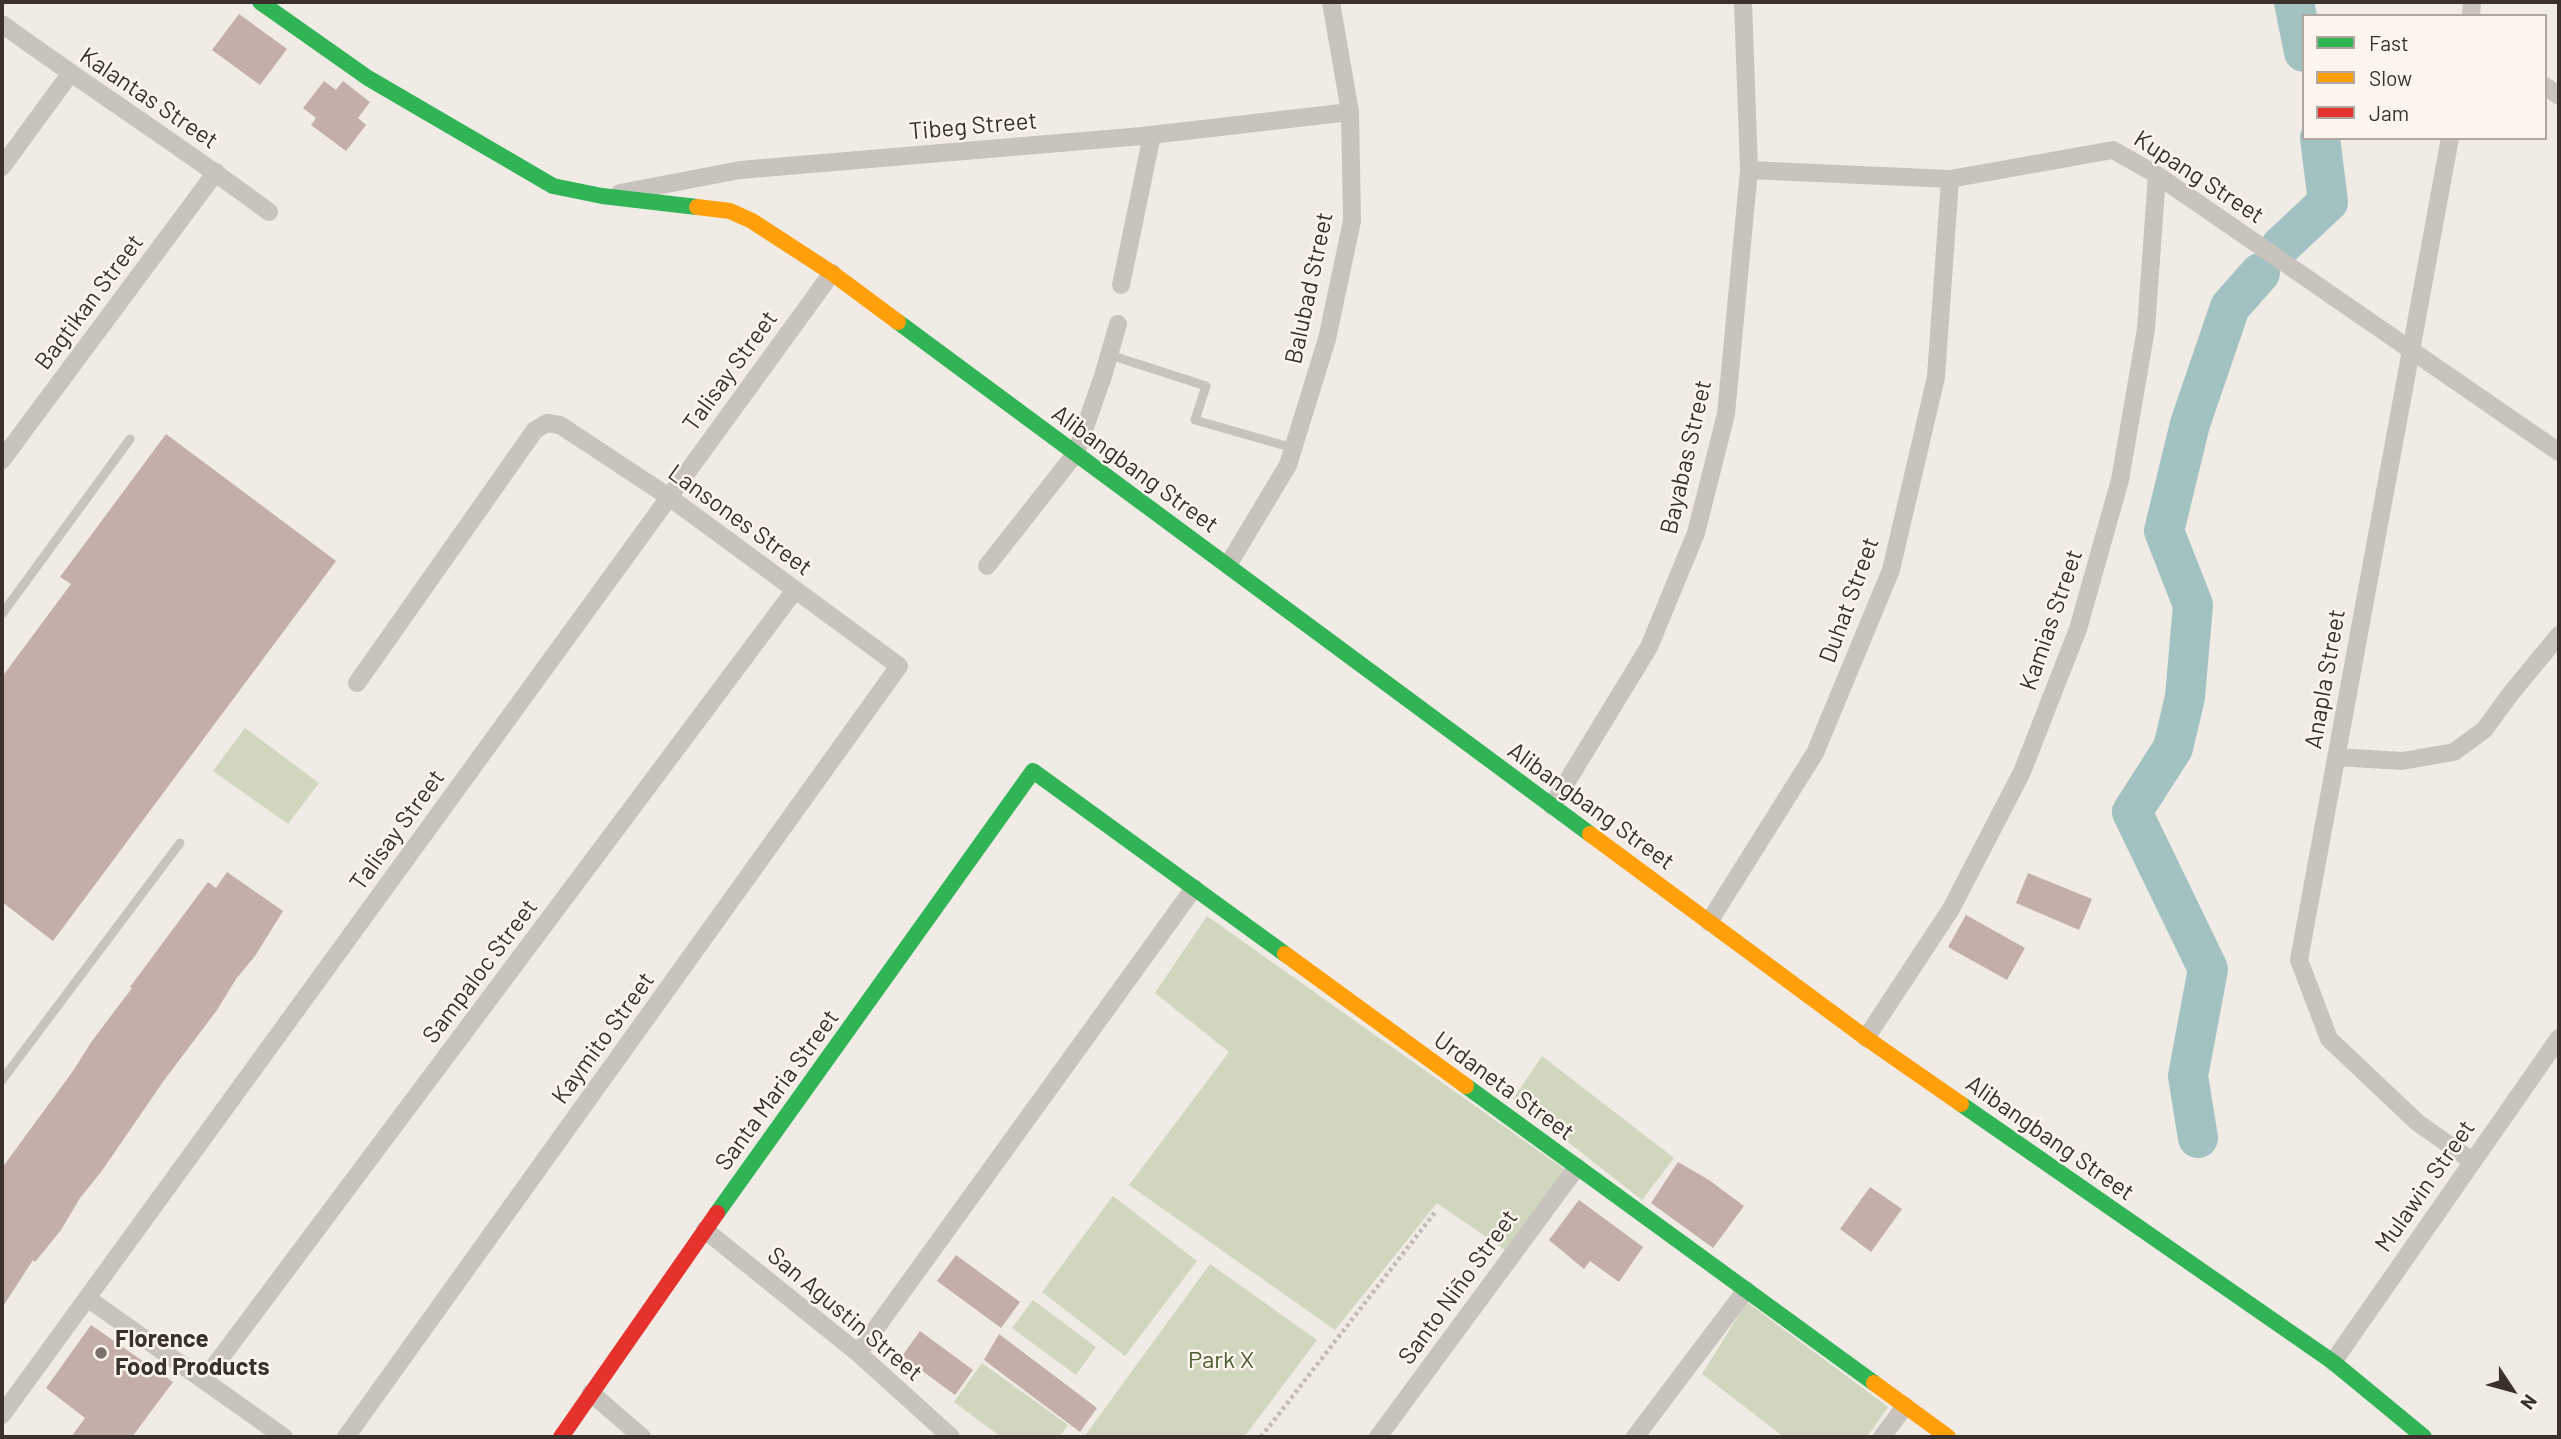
<!DOCTYPE html>
<meta charset="utf-8">
<style>
body{margin:0}
#map{position:relative;width:2561px;height:1439px;overflow:hidden;background:#f0ebe5;font-family:Barlow,sans-serif}
canvas{display:block}
.frame{position:absolute;inset:0;border:4px solid #3b302b;pointer-events:none}
.legend{position:absolute;left:2302px;top:14px;width:245px;height:126px;box-sizing:border-box;background:#fbf5ee;border:2px solid #aea6a0;margin:0;padding:9px 12px;list-style:none;font-size:21px;color:#3b302b}
.legend li{display:flex;align-items:center;gap:14px;height:35px}
.legend b{width:35px;border:2px solid #aea6a0}
.north{position:absolute;left:2477px;top:1355px;width:70px;height:70px;-webkit-text-stroke:5px #fbf5ee;paint-order:stroke;rotate:126deg;font-size:19px;font-weight:700;line-height:28px;text-align:center;color:#3b302b}
.north::after{content:'';display:block;margin:auto;width:24px;height:32px;background:#3b302b;clip-path:polygon(50% 0,100% 100%,50% 72%,0 100%)}
</style>
<div id="map">
<canvas width="2561" height="1439"></canvas>
<div class="frame"></div>
<ul class="legend">
<li><b style="height:9px;background:#30b455"></b>Fast</li>
<li><b style="height:9px;background:#ff9f0a"></b>Slow</li>
<li><b style="height:9px;background:#e5322d"></b>Jam</li>
</ul>
<div class="north">N</div>
</div>
<script>
const c = document.querySelector('canvas').getContext('2d');
c.lineJoin = 'round';
function fillPath(path, color) { c.fillStyle = color; c.fill(path, 'evenodd'); }
function strokePath(path, color, width, dash) { c.strokeStyle = color; c.lineWidth = width; c.lineCap = dash ? 'butt' : 'round'; c.setLineDash(dash || []); c.stroke(path); }
function label(font, color, halo, rows, align = 'center') {
  c.font = font + ' Barlow,sans-serif'; c.lineWidth = 5; c.setLineDash([]); c.textBaseline = 'middle'; c.strokeStyle = halo; c.fillStyle = color; for (const [text, x, y, turn = 0] of rows) {
    c.save(); c.translate(x, y); c.rotate((+turn || 0) * Math.PI / 180); c.textAlign = isNaN(turn) ? turn : align; if (halo) c.strokeText(text, 0, 0); c.fillText(text, 0, 0); c.restore();
  }
}
fillPath(new Path2D(`
 M 245,728 L 319,783 L 288,824 L 213,771 Z
 M 1207,916 L 1567,1171 L 1505,1250 L 1437,1203 L 1335,1330 L 1129,1185 L 1229,1052 L 1155,993 Z
 M 1542,1056 L 1674,1158 L 1642,1200 L 1513,1099 Z
 M 1113,1196 L 1197,1261 L 1125,1356 L 1042,1292 Z
 M 1210,1264 L 1317,1340 L 1244,1437 L 1084,1437 Z
 M 1033,1300 L 1096,1347 L 1076,1375 L 1012,1328 Z
 M 1747,1302 L 1888,1407 L 1867,1437 L 1784,1437 L 1702,1374 Z
 M 982,1363 L 1068,1425 L 1059,1437 L 1001,1437 L 954,1402 Z`), '#d1d6bf');
strokePath(new Path2D(`
 M 2294,2 L 2304,52
 M 2281,246 L 2328,202 L 2320,138
 M 2198,1138 L 2188,1076 L 2208,969 L 2132,812 L 2173,748 L 2185,697 L 2193,605 L 2164,531 L 2190,424 L 2230,307 L 2260,273`), '#a1c2c1', 40);
fillPath(new Path2D(`
 M 239,14 L 287,49 L 260,85 L 212,50 Z
 M 324,81 L 336,90 L 343,81 L 370,102 L 358,118 L 366,125 L 346,151 L 311,125 L 316,118 L 303,108 Z
 M 166,434 L 336,561 L 53,941 L 2,902 L 2,677 L 71,584 L 60,577 Z
 M 227,872 L 283,911 L 255,956 L 236,979 L 217,1010 L 165,1079 L 101,1172 L 80,1198 L 61,1230 L 35,1262 L 33,1260 L 2,1308 L 2,1168 L 73,1071 L 92,1041 L 132,988 L 130,987 L 208,882 L 216,888 Z
 M 2028,873 L 2092,899 L 2079,930 L 2016,903 Z
 M 1966,915 L 2025,948 L 2007,980 L 1948,947 Z
 M 1678,1162 L 1709,1180 L 1744,1206 L 1713,1248 L 1651,1203 Z
 M 1870,1187 L 1902,1209 L 1871,1252 L 1840,1229 Z
 M 1579,1200 L 1643,1247 L 1619,1282 L 1590,1261 L 1584,1269 L 1549,1240 Z
 M 956,1255 L 1020,1302 L 1001,1328 L 937,1281 Z
 M 91,1325 L 173,1382 L 132,1437 L 71,1437 L 85,1418 L 46,1388 Z
 M 920,1331 L 973,1370 L 955,1395 L 902,1356 Z
 M 999,1334 L 1097,1408 L 1080,1432 L 984,1360 Z`), '#c3afa7');
strokePath(new Path2D(`
 M 1261,1437 L 1436,1211`), '#c2bbb6', 4.5, [3.5, 3.5]);
strokePath(new Path2D(`
 M 1110,355 L 1206,386 L 1195,420 L 1293,448
 M 2,614 L 130,439
 M 2,1080 L 180,843`), '#c9c3be', 9);
strokePath(new Path2D(`
 M 2471,16 L 2472,2
 M 2,24 C 90,88 182,147 269,212
 M 2545,86 L 2559,96
 M 2450,138 L 2299,960 L 2329,1039 L 2418,1123 L 2472,1161
 M 2,167 L 70,74
 M 1749,170 L 1950,179 L 2113,150 L 2157,175 L 2559,452
 M 620,193 L 740,170 L 1142,136 L 1350,112
 M 1121,285 L 1152,135
 M 2,460 L 216,172
 M 1228,565 L 1288,465 L 1327,339 L 1352,221 L 1350,112 L 1331,2
 M 987,566 L 1076,453 L 1103,376 L 1118,324
 M 2336,757 L 2402,761 L 2454,752 L 2484,730 L 2512,692 L 2559,635
 M 1552,806 L 1649,647 L 1696,533 L 1726,414 L 1749,170 L 1743,2
 M 1709,922 L 1815,753 L 1891,570 L 1936,377 L 1950,179
 M 1866,1038 L 1951,909 L 2022,772 L 2078,629 L 2120,480 L 2146,329 L 2157,175
 M 705,1230 L 858,1353 L 951,1437
 M 87,1298 L 284,1437
 M 858,1353 L 1194,888
 M 2333,1362 L 2559,1038
 M 204,1380 L 795,590
 M 591,1393 L 642,1437
 M 2,1415 L 832,273
 M 346,1437 L 899,666 L 669,497 L 560,425 L 547,423 L 535,430 L 357,683
 M 1378,1437 L 1577,1167
 M 1635,1437 L 1746,1290
 M 1882,1437 L 1905,1406`), '#c9c3be', 18);
strokePath(new Path2D(`
 M 260,2 L 368,78 L 553,186 L 602,196 L 697,207
 M 898,322 L 1590,834
 M 1466,1086 L 1874,1383
 M 1961,1104 L 2333,1362 L 2424,1437
 M 717,1213 L 1033,771 L 1285,954`), '#30b455', 16);
strokePath(new Path2D(`
 M 697,207 L 730,211 L 752,221 L 832,273 L 898,322
 M 1590,834 L 1866,1038 L 1961,1104
 M 1285,954 L 1466,1086
 M 1874,1383 L 1948,1437`), '#ff9f0a', 16);
strokePath(new Path2D(`
 M 561,1437 L 717,1213`), '#e5322d', 16);
for (const [x, y, r, color] of [
 [101,1353,7,"#7a716c"]
]) { const dot = new Path2D(); dot.arc(x, y, r, 0, 2 * Math.PI); c.fillStyle = color; c.fill(dot); strokePath(dot, '#fbf5ee', 2.5); }
label('24px', '#3b302b', '#fbf5ee', [
 ["Kalantas Street",149,98,34],
 ["Tibeg Street",973,126,-5],
 ["Kupang Street",2199,177,33],
 ["Balubad Street",1309,288,-78],
 ["Bagtikan Street",89,302,-53],
 ["Talisay Street",730,371,-54],
 ["Bayabas Street",1686,457,-77],
 ["Alibangbang Street",1135,469,36],
 ["Lansones Street",740,520,36],
 ["Duhat Street",1849,600,-70],
 ["Kamias Street",2051,620,-71],
 ["Anapla Street",2325,679,-80],
 ["Alibangbang Street",1591,806,36],
 ["Talisay Street",397,830,-54],
 ["Sampaloc Street",480,971,-53],
 ["Kaymito Street",603,1038,-54],
 ["Urdaneta Street",1504,1086,36],
 ["Santa Maria Street",777,1090,-54],
 ["Alibangbang Street",2050,1138,35],
 ["Mulawin Street",2425,1186,-55],
 ["Santo Niño Street",1458,1287,-54],
 ["San Agustin Street",845,1314,40]
]);
label('bold 24px', '#3b302b', '#fbf5ee', [
 ["Florence",115,1339],
 ["Food Products",115,1367]
], 'left');
label('24px', '#4a5a2e', '#fbf5ee', [
 ["Park X",1221,1360]
]);
</script>
